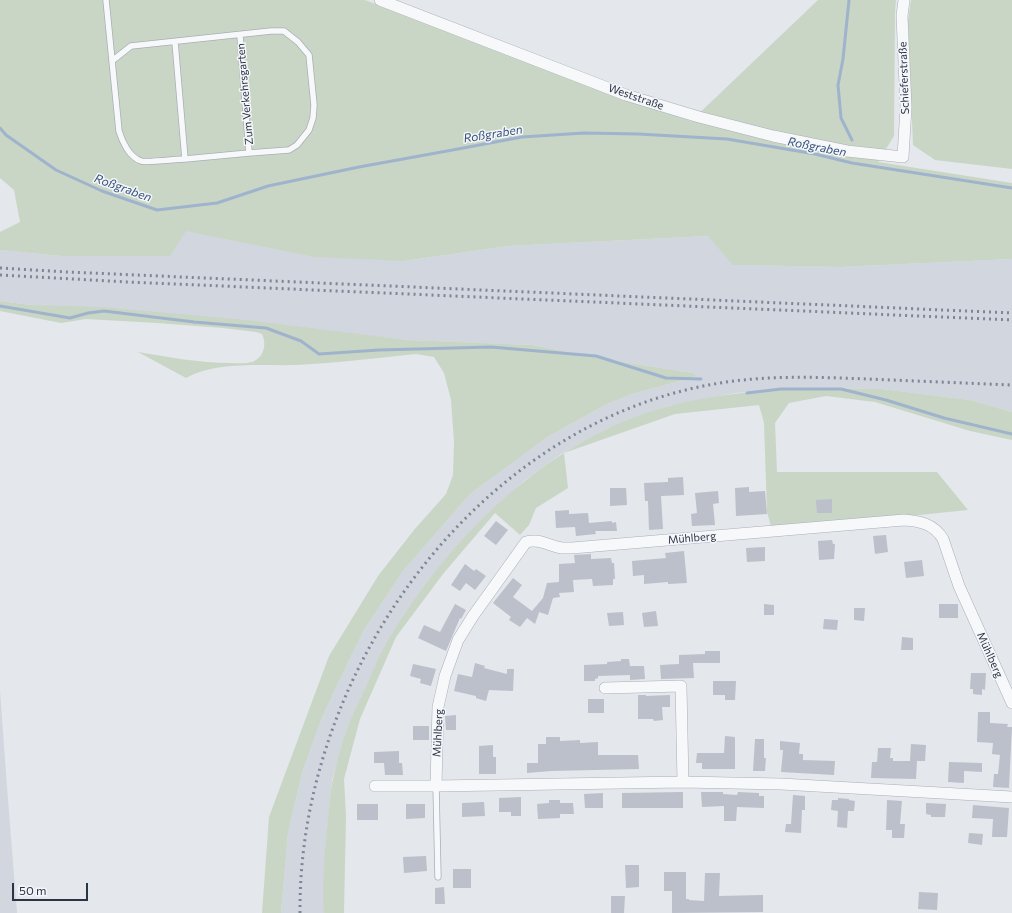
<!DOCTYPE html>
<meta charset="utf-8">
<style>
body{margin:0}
#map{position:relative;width:1012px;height:913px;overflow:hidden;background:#e4e7ec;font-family:Commissioner,sans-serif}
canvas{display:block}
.scale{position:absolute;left:12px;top:883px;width:76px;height:18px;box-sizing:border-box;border:2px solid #2b3445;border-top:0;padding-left:5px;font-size:12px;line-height:14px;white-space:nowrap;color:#2b3445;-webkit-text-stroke:3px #f4f6f9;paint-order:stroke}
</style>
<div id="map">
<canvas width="1012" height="913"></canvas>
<div class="scale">50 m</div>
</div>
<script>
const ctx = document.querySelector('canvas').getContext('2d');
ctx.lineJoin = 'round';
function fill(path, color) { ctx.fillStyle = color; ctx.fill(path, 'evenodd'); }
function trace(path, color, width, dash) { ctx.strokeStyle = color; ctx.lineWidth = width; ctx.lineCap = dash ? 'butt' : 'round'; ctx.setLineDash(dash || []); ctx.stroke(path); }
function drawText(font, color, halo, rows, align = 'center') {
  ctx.font = font + ' Commissioner,sans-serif'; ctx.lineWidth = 3; ctx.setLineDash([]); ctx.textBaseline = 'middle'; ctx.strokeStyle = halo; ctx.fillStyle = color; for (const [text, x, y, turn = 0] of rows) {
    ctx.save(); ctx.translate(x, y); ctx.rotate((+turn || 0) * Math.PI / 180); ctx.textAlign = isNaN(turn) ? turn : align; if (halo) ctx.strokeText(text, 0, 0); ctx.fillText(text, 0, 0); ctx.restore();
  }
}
fill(new Path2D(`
 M0,137L404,261L508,246L709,236L734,265L840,267L1012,259V412L970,400L882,389L799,388L736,393L668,406L636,417L605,430L561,454L525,480L493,509L455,549L424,587L385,647L347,729L332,780L325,855L324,913H281L288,833L302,773L321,720L341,677L364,630L403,571L470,494L549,436L605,405L632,394L698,376L693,373L622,362L532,345L408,340L344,333L31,305L0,301V250L61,256H169Z
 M0,691L7,787L17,913H0Z`), '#d2d6de');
fill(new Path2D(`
 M0,0H365L632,102L691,121L818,0H896L895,12L894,136L878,162L1012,183V259L840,267L733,265L708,236L508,246L404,261L315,257L186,231L170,256H61L0,250V232L20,222L14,190L0,178Z
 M911,0H1012V169L935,160L913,145L908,21Z
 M0,301L31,305L102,307L246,320L408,340L532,345L622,362L693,373L698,376L632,394L605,405L549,436L470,494L403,571L364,630L341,677L321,720L302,773L288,833L281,913H262L269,817L329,656L378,576L414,530L446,494L453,475L454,442L451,400L444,373L434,357L416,354C376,358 337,363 297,365C262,366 217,361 186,378L138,352C169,357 199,363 230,363C237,363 245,364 252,362C264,358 267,344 262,334L256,332L223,328L157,323L86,319L61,323L0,311Z
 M799,388L882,389L970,400L1012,412V440L970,431L875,402L826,396L789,403L775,423L777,472H937L968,510L772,530L767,512L764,423L759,405L675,414L564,453L568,488L536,508L529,525L520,535L495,513L443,574L396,637L360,719L344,779L346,816L344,913H324C322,881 325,849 328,818C330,805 330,791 333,779C337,762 341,745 347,729C352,715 359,702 365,689C372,675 377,659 385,646C442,548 528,458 635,417C687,397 744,392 799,388Z`), '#c9d6c5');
trace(new Path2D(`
 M849,0L843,59L838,85L841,118L852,140
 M0,128L6,135L56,170L102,191L157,210L217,203L268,186L359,167L458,149L522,137L584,133L638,134L727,139L815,154L852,163L1012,188
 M0,306L70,318L88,313L104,311L194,322L266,328L301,341L319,354L379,350L491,347L596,356L666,378L701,379
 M747,393L781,389H841L886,400L944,418L1012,434`), '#9fb4cc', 3);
fill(new Path2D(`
 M683,477L684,495L661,496L663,529L649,530L648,501H645L644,483L668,482V478Z
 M749,487V492L765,491L767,514L736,516L735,488Z
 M610,488H626L627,505L610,506Z
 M718,491L719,503L713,504L715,525L692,526L691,514L697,513L695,493Z
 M832,499V513H817L816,500Z
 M569,510V514L588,513L589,523L612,521V523L616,522L617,531H595L596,534L576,536L575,527L556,528L555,511Z
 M496,521L508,530L496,545L484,536Z
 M886,535L888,552L875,554L873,536Z
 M832,540L833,544H835L834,559L819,560L818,541Z
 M765,547V561L747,562L746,548Z
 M684,551L687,583L668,584V582L644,584V575L633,576L632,561L666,558L665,553Z
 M591,554V559L611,558L612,563H614L615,579H613V585L593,586L592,579L573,580L574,592L559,593L560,597L553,598L548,615L539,612L540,610L535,624L527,618L520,627L509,620L511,617L493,603L513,578L522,585L513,597L532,611L543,598L547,583L559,582V564L575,563L574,555Z
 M922,560L924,576L906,578L904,562Z
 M465,564L474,571L476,569L486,576L475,590L466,583L460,591L451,585Z
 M455,604L466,610L461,619L460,618L446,651L418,638L424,625L440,632Z
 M764,604L774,605V615H764Z
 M939,604H958V618H939Z
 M854,608H865L864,621L854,620Z
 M656,611L658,626L644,627L642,613Z
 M623,612L624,625L609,626L607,613Z
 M824,619L838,620L837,630L823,629Z
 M902,637L913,638V650H901Z
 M705,651H720V663H693L694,678L661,679L660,665L679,664V655L705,654Z
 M621,659H629L630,666H644L645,679L630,680V675L598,676V678L595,679V681H584V665L607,664V662L621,661Z
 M475,663L485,666L484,668L507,674V669H514L513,691L489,690L486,701L476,698V696L454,691L458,674L472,677Z
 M413,664L436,669L431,686L420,683L421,679L410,676Z
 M971,673H986L985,690L982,689V695L973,694V689H970Z
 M713,681H736L735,700H725V695H713Z
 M638,695H646V696L670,695V707H662L663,720L654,721L653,719H638Z
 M588,699H604V713H588Z
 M978,712H990V723L1008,724L1007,727H1012L1009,788L993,787L994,774H998L1000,755L992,754L993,743L977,742Z
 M456,715V730H446L445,716Z
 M413,726H429V740H413Z
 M725,736L735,737V769H702V763H696L697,753H724Z
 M546,737H560V741L580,740V743L598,742V755H638L639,769L551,771L527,773V763H538V744H546Z
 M755,739H764V758H766L765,771H753Z
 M780,741L800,743L799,754H803V760L835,761L834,775L781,772L783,750H780Z
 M911,744L926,745L925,761H917L916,779L871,778L872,762H877L878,748H891L890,758H893V761H916H910Z
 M493,745V757H496V774H479V746Z
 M399,751V763H402L403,775H385L384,763H374V752Z
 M949,762L982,763V772L964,771V783L948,782Z
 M683,792V808H622V793Z
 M701,792H723V794L737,795L738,792L759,793V796H764V808L737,807L736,821H724V806L702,807Z
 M603,793V808H585L584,794Z
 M793,795L805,796V810H802L801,833L785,832L786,824H791Z
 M521,797V816H511V812H499V798Z
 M838,798L849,799V800L855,801L854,811H848L847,828L837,827L838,811L831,810L832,800H838Z
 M549,800H560V803H573L574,814H560V818L538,819L537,804L549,803Z
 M887,800L902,801L900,824H905L904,838H892V830H886Z
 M484,802L485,816L462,817V803Z
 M926,803L946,804L945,817H931V815L926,814Z
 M357,804H378V820H357Z
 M406,804H425V818L406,819Z
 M973,805L1009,808L1007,837H992L993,819L972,818Z
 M969,833L983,834L982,845L968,843Z
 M426,856L427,871L404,873L403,857Z
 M625,865H639V887L626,888Z
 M453,869H471V888H453Z
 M664,872H686V899H689V900L704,901L705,873H720L719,896L763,895V912L672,913V891H664Z
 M444,887L445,904H435V888Z
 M919,892L938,893L937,910L918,909Z
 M611,896H625L624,913H611Z`), '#bbc0ca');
const service = new Path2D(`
 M106,0L119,131C122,141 129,157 141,161C146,163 177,159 185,159L175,42
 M112,61L131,46L271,31H284L298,42L309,55L314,105L313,118L309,130L297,145L289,150L249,153
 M185,159L249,153L240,35
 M436,786L438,877`);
const minor = new Path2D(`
 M380,0L626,95L699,117L773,136L847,151L903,157L906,107L902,16L904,0
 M605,688L681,686L683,782
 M1012,703L959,586L943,539C934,524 920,521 904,520L572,548C569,548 565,548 562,548C549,546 539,538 526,542L473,616L458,640L445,676L438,707L436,786L683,782L781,784L1012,797
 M375,786H436`);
trace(service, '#a9aeb7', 7);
trace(minor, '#a9aeb7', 12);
trace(service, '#f7f8fa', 5.5);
trace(minor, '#f7f8fa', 11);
trace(new Path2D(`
 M0,268L67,272L1012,313
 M0,275L128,282L1012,320
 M300,913C298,675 474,426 714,384C765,375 816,377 868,379C916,381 964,383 1012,385`), '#7d8696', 3, [2, 4]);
drawText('11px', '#2b3445', '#f4f6f9', [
 ["Schieferstraße",904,78,-92],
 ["Zum Verkehrsgarten",245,94,-95],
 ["Weststraße",636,97,19],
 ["Mühlberg",692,538,-5],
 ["Mühlberg",990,655,66],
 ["Mühlberg",438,733,-87]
]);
drawText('italic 12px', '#34527a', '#f4f6f9', [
 ["Roßgraben",493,134,-9],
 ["Roßgraben",817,147,11],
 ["Roßgraben",123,188,20]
]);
</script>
